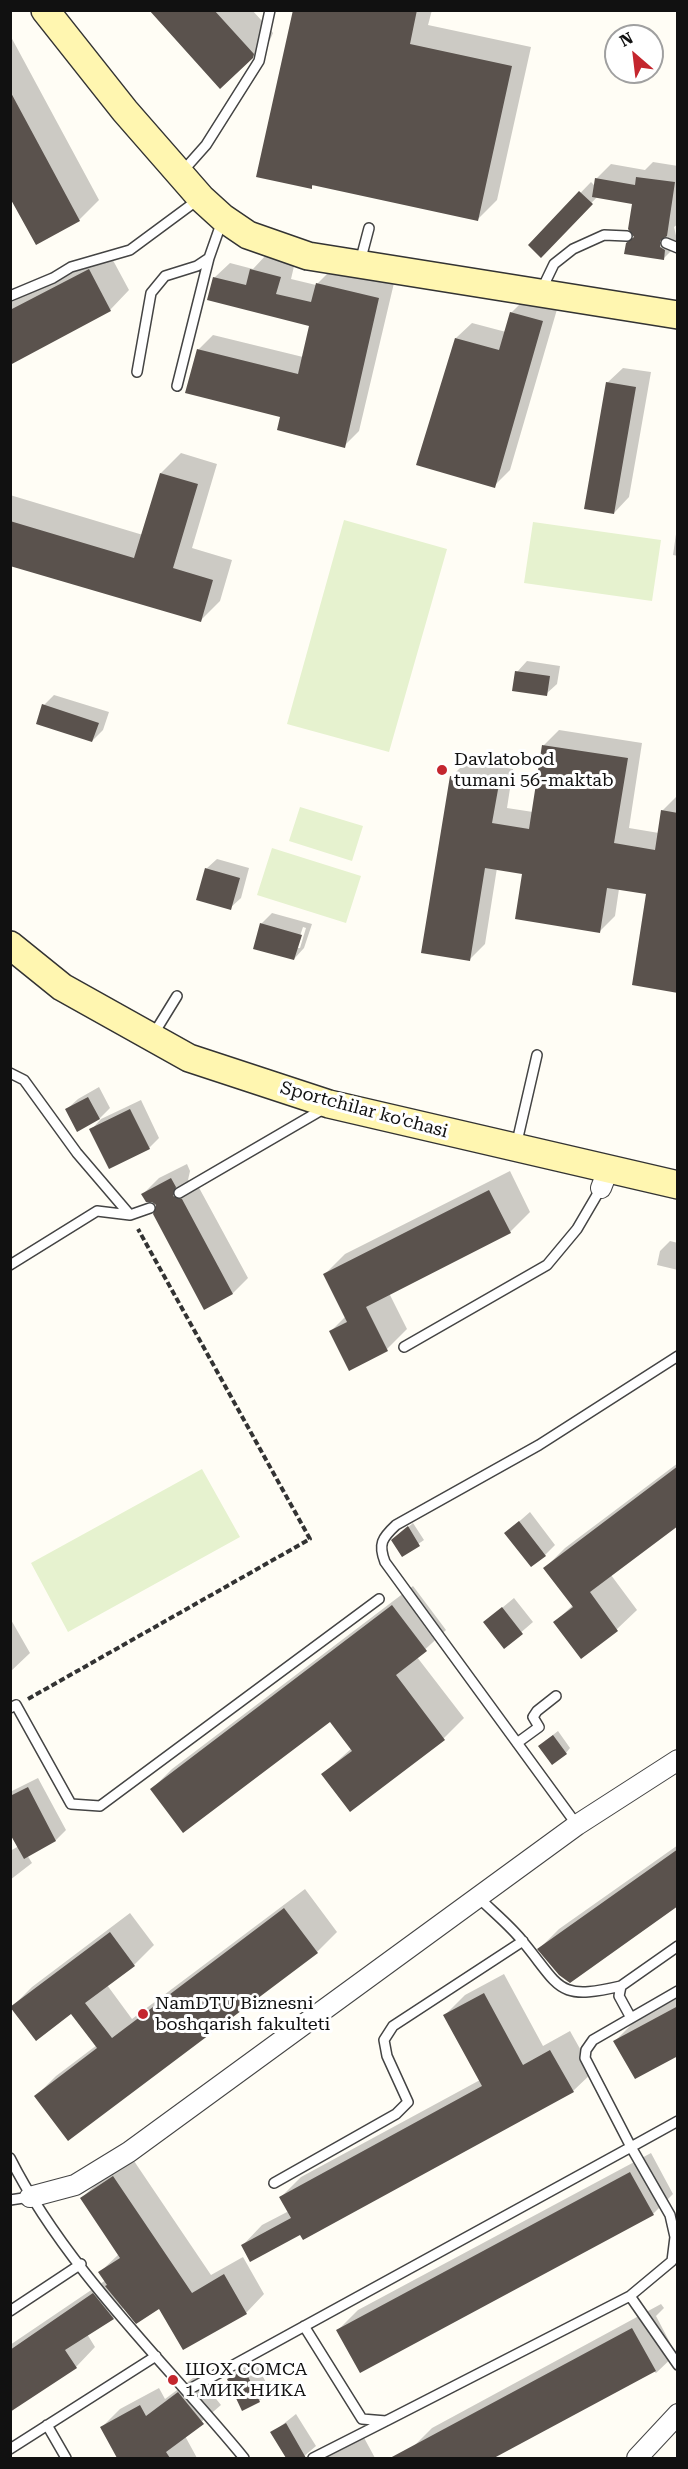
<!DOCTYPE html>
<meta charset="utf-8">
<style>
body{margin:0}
#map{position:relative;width:688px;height:2469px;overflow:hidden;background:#fffdf5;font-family:"Roboto Serif",serif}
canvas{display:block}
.frame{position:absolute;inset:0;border:12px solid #111;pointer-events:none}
.north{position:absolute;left:604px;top:24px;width:60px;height:60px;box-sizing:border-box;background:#fff;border:2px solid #a0a0a0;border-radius:50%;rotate:332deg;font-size:16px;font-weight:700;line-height:24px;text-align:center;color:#111}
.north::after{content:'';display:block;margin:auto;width:21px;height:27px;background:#c4262e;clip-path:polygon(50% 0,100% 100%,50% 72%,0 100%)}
</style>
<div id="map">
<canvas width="688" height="2469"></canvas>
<div class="frame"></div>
<div class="north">N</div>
</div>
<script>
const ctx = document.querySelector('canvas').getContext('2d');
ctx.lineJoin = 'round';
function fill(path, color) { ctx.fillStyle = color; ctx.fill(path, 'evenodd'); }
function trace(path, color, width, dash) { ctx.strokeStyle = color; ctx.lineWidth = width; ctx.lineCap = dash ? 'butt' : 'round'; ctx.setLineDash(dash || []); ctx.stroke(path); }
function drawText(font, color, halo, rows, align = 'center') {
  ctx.font = font + ' "Roboto Serif",serif'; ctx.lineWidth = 6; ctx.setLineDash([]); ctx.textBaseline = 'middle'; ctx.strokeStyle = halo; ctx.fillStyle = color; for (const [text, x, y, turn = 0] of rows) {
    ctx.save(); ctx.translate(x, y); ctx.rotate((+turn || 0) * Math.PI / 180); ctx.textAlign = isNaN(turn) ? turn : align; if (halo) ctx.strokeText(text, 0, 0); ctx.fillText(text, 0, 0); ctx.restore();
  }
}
fill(new Path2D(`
 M344,520L447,549L389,752L287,724Z
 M533,522L661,540L652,601L524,583Z
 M300,807L363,826L352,861L289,841Z
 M272,848L361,876L346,923L257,895Z
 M202,1469L240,1537L68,1632L31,1563Z`), '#e6f2cf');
fill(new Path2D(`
 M151,10H252L273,33L270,40L250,60Z
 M295,10H432L428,25L531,47L497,200L478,219L315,184L311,187Z
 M10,35L99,200L79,220L10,195Z
 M653,162L678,166V224L674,227L678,244L663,259L628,243L635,236L634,202L598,196L541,256L530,245L591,182L595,186L596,179L611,164L645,170Z
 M108,251L129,290L110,310L10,363V303Z
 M267,254L295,262L291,279L316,285L332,269L394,283L359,431L344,446L282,416L198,350L213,335L303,357L311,325L214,278L230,263L253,269Z
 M527,297L558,306L510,470L494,486L456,338L472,323L506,332L511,313Z
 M623,368L651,372L629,497L614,513L607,383Z
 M181,453L217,464L192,548L232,560L220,601L200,621L10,564V495L143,535L161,473Z
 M677,527H678V556L673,555Z
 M527,661L560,666L557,684L546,694L517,672Z
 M54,695L109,712L103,730L92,741L44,705Z
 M559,730L642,743L629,828L659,833L662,811L678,795V991L648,893L619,889L615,916L600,931L524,873L497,868L485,944L470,959L451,777L467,761L513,769L507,808L533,812L544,745Z
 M217,859L249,868L241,898L230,908L206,869Z
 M272,913L312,924L304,948L294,959L261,924ZM303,927L306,928L300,948H296Z
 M99,1087L110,1108L100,1118L67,1109L78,1099Z
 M141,1100L159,1138L149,1148L91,1130L101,1119Z
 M187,1164L190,1171L188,1180L197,1184L248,1278L233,1293L205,1308L158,1205L143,1194L159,1178Z
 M510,1171L530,1212L510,1232L389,1293L407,1329L387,1349L350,1368L331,1331L346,1316L325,1274L345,1254Z
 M670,1241L678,1243V1270L657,1265L660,1251Z
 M678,1463V1525L611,1575L637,1610L617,1629L581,1657L555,1622L573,1605L545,1568L565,1548Z
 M530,1512L555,1545L545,1555L506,1533Z
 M413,1523L424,1540L402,1555L398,1536Z
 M413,1586L446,1630L417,1657L464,1718L444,1738L350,1810L323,1774L352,1748L330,1719L152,1789L172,1769Z
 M514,1598L533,1622L504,1647L485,1622Z
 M10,1618L30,1653L10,1672Z
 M558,1731L570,1748L566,1753L545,1741Z
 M38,1778L66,1830L56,1840L27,1855L32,1863L10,1880V1851L19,1846L10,1831V1792Z
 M678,1845V1904L539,1949L559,1929Z
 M305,1889L337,1932L317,1952L36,2096L56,2076L97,2045L71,2012L12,2007L32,1987L130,1913L154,1945L134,1965L107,1985L132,2019Z
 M504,1974L543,2046L570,2031L593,2072L573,2091L301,2233L243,2245L262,2225L289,2211L281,2197L301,2177L480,2080L445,2015L465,1995Z
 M678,1998V2054L615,2041L635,2021Z
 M651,2153L673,2194L653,2214L338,2330L358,2310Z
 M132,2158L211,2275L243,2257L264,2294L246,2313L124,2307L113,2318L87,2334L95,2347L76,2367L10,2410V2345L106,2280L100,2272L119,2254L82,2198L100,2180Z
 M661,2304L664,2308L656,2316L676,2354L656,2373L648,2366L633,2382L490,2458H418L412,2448L432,2428Z
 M255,2360L270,2391L259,2401L228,2379L239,2368Z
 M197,2375L221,2405L185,2436L197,2458H119L102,2427L120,2409L159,2388L165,2399Z
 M296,2414L316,2446L302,2458H288L272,2433Z
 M362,2434L375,2458H313Z`), '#0003');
fill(new Path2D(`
 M149,10H214L254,54L253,58L220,89Z
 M293,10H417L410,44L512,66L478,221L312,185V189L256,177Z
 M10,91L80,221L36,245L10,198Z
 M636,177L675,182L667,236L660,241V247L665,250L664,260L624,254L626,243L634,237L628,229L632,204L592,197L595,178L635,185Z
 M579,191L593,204L541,258L528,245Z
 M89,269L111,311L10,365V310Z
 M250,269L281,277L276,294L311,302L316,283L379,298L345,448L277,430L280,417L185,393L197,349L298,374L309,326L207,300L213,277L246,285Z
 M510,312L543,321L495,488L416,465L455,338L499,350Z
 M606,382L636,387L614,514L584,509Z
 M160,473L198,484L173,568L213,580L201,622L10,566V521L134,558Z
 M515,671L550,676L547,696L512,691Z
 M42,704L99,723L92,742L36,724Z
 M542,745L628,758L614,843L655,850L661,810L678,813V993L632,985L646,894L607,888L600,933L515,919L522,874L485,868L470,961L421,953L450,776L499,784L492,823L529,829Z
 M205,868L240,878L231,910L196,900Z
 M260,923L302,935L294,960L253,949Z
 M88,1097L100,1119L77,1132L65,1109Z
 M130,1109L150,1149L109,1169L89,1129Z
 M171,1178L176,1187L173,1196L182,1199L233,1294L204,1310L153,1214L156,1205L152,1202H146L141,1194Z
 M489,1190L511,1233L366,1307L388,1351L349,1371L329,1331L347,1322L323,1274Z
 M678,1466V1526L590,1592L618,1631L581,1659L553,1622L573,1607L543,1568Z
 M519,1521L546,1556L531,1567L504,1533Z
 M408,1526L420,1546L402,1557L391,1540Z
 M392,1605L427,1651L396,1675L445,1740L350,1812L321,1774L352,1751L330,1722L183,1833L150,1789Z
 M502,1607L523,1634L504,1649L483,1622Z
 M553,1735L567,1754L552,1765L538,1746Z
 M28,1787L56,1841L24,1859L10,1834V1796Z
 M678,1849V1906L570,1983L559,1975L537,1949Z
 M284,1908L318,1953L68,2141L34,2096L97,2048L71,2014L36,2041L10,2007L110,1932L135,1966L85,2003L112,2038Z
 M484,1993L523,2065L550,2050L574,2092L303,2240L300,2235L250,2262L241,2245L291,2218L279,2197L482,2086L443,2015Z
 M678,2006V2056L635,2079L613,2041Z
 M630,2172L654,2215L360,2373L336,2330Z
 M113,2176L192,2293L224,2274L247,2314L183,2350L159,2309L136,2324L105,2286L107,2285L98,2272L120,2258L80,2198Z
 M93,2293L114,2319L65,2350L77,2368L10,2412V2350Z
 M632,2328L656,2371L494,2458H390Z
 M245,2370L260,2402L242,2411L227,2379Z
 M178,2392L204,2424L166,2452L170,2458H117L100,2427L140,2405L146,2416Z
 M286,2423L306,2458H286L270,2432Z`), '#5a524d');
const lane = new Path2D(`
 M182,172L206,145L259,61L270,10
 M666,243L678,248
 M360,262L369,228
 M541,291L554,264L573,249L604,235L627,236
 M10,296L53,278L71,267L130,250L199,199
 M137,372L151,293L165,276L197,266L209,258L222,221
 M177,386L209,258
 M153,1035L177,996
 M10,1073L24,1080L77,1153L130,1215
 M516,1146L537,1055
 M179,1193L325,1108
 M10,1265L97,1211L130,1215L150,1208
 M404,1347L547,1265L577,1229L601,1188
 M10,1708L16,1705L71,1804L100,1806L379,1599
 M517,1743L539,1727L533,1717L537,1711L556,1696
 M577,1825L385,1562C378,1544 382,1538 396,1525L539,1445L678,1356
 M478,1897C493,1912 511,1926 524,1943C561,1988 557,2001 621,1986
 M631,2018L619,1996L621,1986L678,1946
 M10,2158C66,2269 165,2362 244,2458
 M274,2183L396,2114L408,2102L387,2056L384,2040L393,2026L523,1941
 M10,2200L30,2197
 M630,2296L678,2365
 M10,2311L81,2264
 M304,2326L362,2419L386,2421L630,2296L672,2261L675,2237L670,2215L631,2147L678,2121
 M188,2390L631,2147L585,2058L586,2050L593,2040L678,1991
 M47,2425L66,2458
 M10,2449L156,2356
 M313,2458L386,2421`);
const street = new Path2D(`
 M601,1188L608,1170
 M30,2197L75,2185L129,2152L577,1825L678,1760
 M637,2458L678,2414`);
const secondary = new Path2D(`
 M45,10L125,111L201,198L223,218L248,235L308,256L678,315
 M10,945L62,987L189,1058L329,1104L678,1185`);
trace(lane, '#444', 12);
trace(street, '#444', 22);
trace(secondary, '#333', 30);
trace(new Path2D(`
 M28,1699L310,1539L138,1229`), '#333', 4, [6, 3]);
trace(lane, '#fff', 9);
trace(street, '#fff', 20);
trace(secondary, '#fff6b0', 27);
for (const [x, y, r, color] of [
 [442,770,6,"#c4262e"],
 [143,2014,6,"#c4262e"],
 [173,2380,6,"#c4262e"]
]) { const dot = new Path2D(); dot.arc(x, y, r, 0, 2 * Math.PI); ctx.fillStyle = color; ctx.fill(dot); trace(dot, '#fff', 2); }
drawText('18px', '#111', '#fff', [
 ["Davlatobod",454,760],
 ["tumani 56-maktab",454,781],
 ["NamDTU Biznesni",155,2004],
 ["boshqarish fakulteti",155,2025],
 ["ШОХ СОМСА",185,2370],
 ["1 МИК НИКА",185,2391]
], 'left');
drawText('18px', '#111', '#fff', [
 ["Sportchilar ko'chasi",364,1110,15]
]);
</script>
